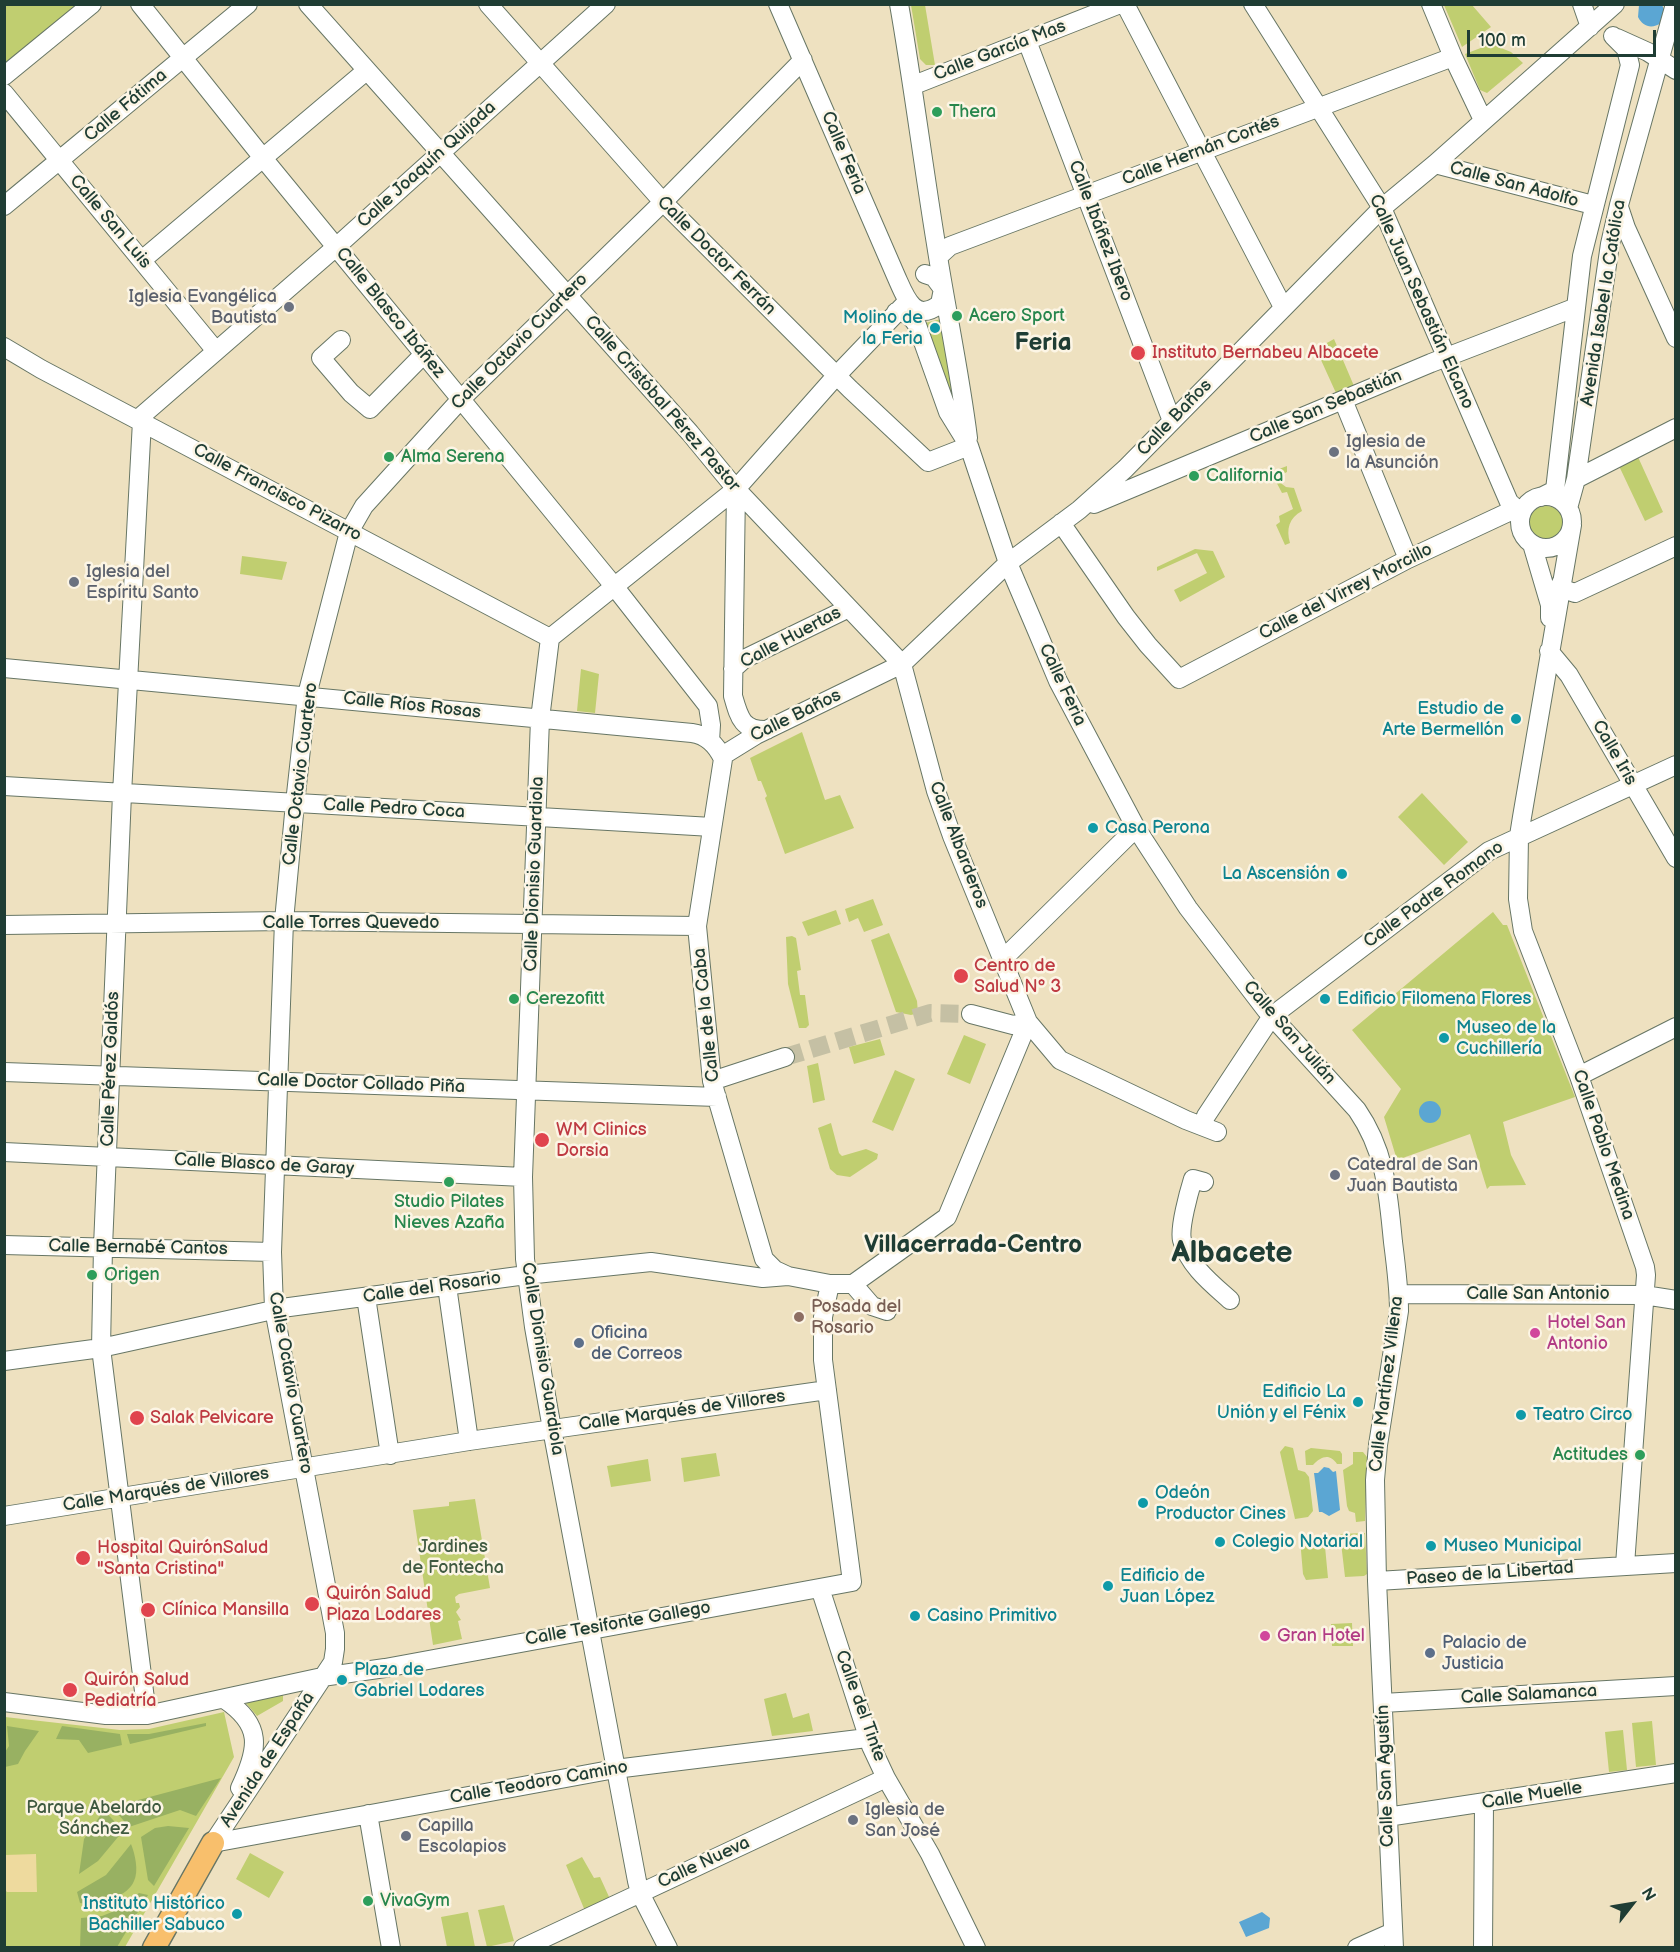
<!DOCTYPE html>
<meta charset="utf-8">
<style>
body{margin:0}
#map{position:relative;width:1680px;height:1952px;overflow:hidden;background:#eee1c0;font-family:"Balsamiq Sans",sans-serif}
canvas{display:block}
.frame{position:absolute;inset:0;border:6px solid #1f3d34;pointer-events:none}
.north{position:absolute;left:1602px;top:1874px;width:60px;height:60px;-webkit-text-stroke:4px #fcf5e5;paint-order:stroke;rotate:59deg;font-size:16px;font-weight:700;line-height:24px;text-align:center;color:#1f3d34}
.north::after{content:'';display:block;margin:auto;width:21px;height:27px;background:#1f3d34;clip-path:polygon(50% 0,100% 100%,50% 72%,0 100%)}
.scale{position:absolute;left:1467px;top:30px;width:189px;height:27px;box-sizing:border-box;border:3px solid #1f3d34;border-top:0;padding-left:8px;font-size:18px;line-height:21px;white-space:nowrap;color:#1f3d34;-webkit-text-stroke:4px #fcf5e5;paint-order:stroke}
</style>
<div id="map">
<canvas width="1680" height="1952"></canvas>
<div class="frame"></div>
<div class="north">N</div>
<div class="scale">100 m</div>
</div>
<script>
const ctx = document.querySelector('canvas').getContext('2d');
ctx.lineJoin = 'round';
function fill(path, color) { ctx.fillStyle = color; ctx.fill(path, 'evenodd'); }
function trace(path, color, width, dash) { ctx.strokeStyle = color; ctx.lineWidth = width; ctx.lineCap = dash ? 'butt' : 'round'; ctx.setLineDash(dash || []); ctx.stroke(path); }
function drawText(font, color, halo, rows, align = 'center') {
  ctx.font = font + ' "Balsamiq Sans",sans-serif'; ctx.lineWidth = 5; ctx.setLineDash([]); ctx.textBaseline = 'middle'; ctx.strokeStyle = halo; ctx.fillStyle = color; for (const [text, x, y, turn = 0] of rows) {
    ctx.save(); ctx.translate(x, y); ctx.rotate((+turn || 0) * Math.PI / 180); ctx.textAlign = isNaN(turn) ? turn : align; if (halo) ctx.strokeText(text, 0, 0); ctx.fillText(text, 0, 0); ctx.restore();
  }
}
fill(new Path2D(`
 M5,5H82L5,68Z
 M911,5H925L935,65H926L920,59Z
 M1444,5H1472L1491,27L1462,47Z
 M1491,44L1511,52L1523,63L1487,93L1480,90L1465,54Z
 M941,319L958,403L953,405L925,323Z
 M1334,339L1354,386L1336,393L1316,349Z
 M1638,457L1663,512L1645,521L1619,466Z
 M1287,466V472L1281,475L1282,484L1286,487L1294,488L1302,511C1289,518 1286,529 1290,543L1285,545L1276,525L1280,522L1279,516L1293,509L1287,492L1282,493L1271,472Z
 M1529 523a17 17 0 1 1 34 0a17 17 0 1 1-34 0Z
 M1195,549L1213,551L1225,577L1180,602L1174,590L1207,573L1197,553L1157,571V567Z
 M242,556L287,562L282,580L240,574Z
 M581,669L599,674L595,713L577,711Z
 M802,732L825,800L840,795L854,828L785,854L765,798L767,796L761,781H758L750,758Z
 M1422,793L1468,842L1444,865L1398,817Z
 M873,899L883,925L864,932L858,918L849,922L845,909Z
 M836,910L841,924L808,936L802,922Z
 M1493,912L1503,925H1507L1575,1097L1503,1122L1511,1155L1526,1185L1490,1186L1487,1189L1470,1134L1397,1160L1384,1117L1401,1089L1352,1030Z
 M889,933L917,1001L918,1013L911,1015L896,1012L871,940Z
 M792,936L796,938L801,970L797,971L800,995H805L809,1025L806,1028H799L788,984L786,937Z
 M964,1035L986,1044L970,1084L947,1074Z
 M880,1039L885,1055L854,1064L849,1047Z
 M818,1063L825,1100L813,1103L807,1066Z
 M895,1070L915,1079L893,1131L872,1122Z
 M831,1123L839,1153L842,1156L866,1149L878,1154L877,1159L850,1177L837,1175L830,1169L818,1128Z
 M1285,1446L1293,1448L1298,1470L1305,1472L1309,1477L1313,1511L1308,1517L1295,1519L1280,1452Z
 M1311,1448L1340,1451L1342,1454V1464H1337C1330,1453 1321,1456 1313,1465H1306L1305,1451Z
 M1353,1452H1363L1367,1457L1365,1521L1356,1522L1355,1513L1349,1511L1347,1506L1343,1470L1353,1464Z
 M716,1453L720,1476L684,1482L681,1458Z
 M648,1459L651,1481L611,1487L607,1466Z
 M475,1499L490,1588L459,1594L455,1597L456,1603H459L460,1607L456,1612L461,1620L458,1621L462,1639L433,1645L413,1510L449,1506V1502Z
 M1365,1533L1367,1574L1364,1576L1345,1577L1340,1534Z
 M1324,1536L1328,1578L1306,1580L1303,1574L1300,1539Z
 M1352,1623L1353,1646H1332L1331,1624Z
 M786,1693L793,1718L809,1713L813,1731L772,1736L764,1699Z
 M283,1694V1701L257,1716L246,1703L250,1700Z
 M224,1712L234,1757L125,1947L5,1948V1717L120,1730L149,1729Z
 M1652,1721L1656,1765L1636,1767L1632,1723Z
 M1623,1730L1627,1770L1609,1772L1605,1732Z
 M250,1853L284,1872L269,1898L236,1879Z
 M582,1857L594,1878L600,1877L610,1899L585,1911L566,1865Z
 M504,1905L514,1941L487,1947L478,1910Z
 M468,1912L475,1947H447L441,1917Z`), '#c0ce70');
fill(new Path2D(`
 M206,1723V1726L130,1744L127,1734H149Z
 M7,1726L39,1731L25,1751L18,1764L5,1767V1752L9,1746Z
 M62,1726L120,1734L122,1745L88,1753L79,1740L56,1739Z
 M221,1778L196,1816L180,1810L129,1827L112,1807Z
 M104,1810L123,1831L98,1861L79,1874L84,1839Z
 M168,1826L189,1828L154,1886L148,1880L141,1837L155,1828Z
 M131,1844C135,1854 139,1871 134,1881C127,1898 96,1906 80,1903L77,1892L106,1875Z
 M139,1893L148,1895L117,1947H80L81,1918L102,1916L117,1910Z`), '#98b162');
fill(new Path2D(`
 M36,1854L37,1892H7L5,1890V1855Z`), '#eeda9e');
fill(new Path2D(`
 M1639,5H1662L1664,9L1661,23C1652,29 1643,27 1638,17Z
 M1419 1112a11 11 0 1 1 22 0a11 11 0 1 1-22 0Z
 M1324,1467L1329,1468L1333,1472L1336,1471L1340,1510L1329,1516L1322,1512H1319L1314,1473H1318Z
 M1262,1912L1270,1918L1269,1928L1246,1937L1239,1922Z`), '#5ba6d3');
trace(new Path2D(`
 M785,1057L930,1013L971,1014`), '#c5c0a4', 18, [18, 9]);
const minor = new Path2D(`
 M140,4L263,158L614,586L708,706L711,725L710,741
 M308,4L690,433L736,489L902,664L936,791L952,836L1028,1022L1060,1060L1186,1120L1217,1132
 M488,4L663,202L850,389L928,462L969,446
 M778,4L896,276C905,296 914,324 940,304L943,289L934,277L925,274
 M899,4C913,84 923,164 936,244C946,309 960,373 968,438
 M1125,4L1283,307
 M1253,4L1382,208L1509,502L1521,513
 M1431,4L1453,57L1483,120
 M1582,4L1590,27
 M1617,38L1648,52L1676,70
 M1027,41L1172,421
 M4,76L92,4
 M914,85L1120,4
 M4,93L216,351
 M1435,164L1593,205
 M4,206L248,4
 M1619,207L1626,228L1676,338
 M938,257L950,246L1453,57
 M142,260L366,71
 M896,312C905,311 913,318 917,325L948,412L969,446L1008,563L1037,631L1058,681L1136,828L1188,908L1266,1010L1357,1110C1386,1152 1388,1193 1393,1242C1396,1265 1399,1288 1399,1311L1378,1445L1375,1480L1377,1581L1394,1948
 M341,340L321,358L351,393L370,409L424,354
 M4,347L41,369L550,638
 M1343,400L1408,559
 M138,419L336,247L606,4
 M142,421L122,794L103,1247L101,1348L147,1715
 M1576,479L1676,428
 M736,489L733,696C739,717 742,731 767,730
 M1520 522a26 26 0 1 1 52 0a26 26 0 1 1-52 0Z
 M1541,497L1555,490L1582,256L1630,65L1626,49L1613,36
 M1094,504L1431,363L1574,308
 M1568,508L1576,479L1610,244L1619,205L1675,4
 M1061,523L1126,617L1148,645L1179,679L1408,559L1515,509
 M1572,525L1522,817L1519,836L1518,899L1523,931L1579,1076L1645,1267L1646,1275L1625,1565
 M1532,544L1550,605V618
 M1561,583L1566,590L1575,593L1676,546
 M550,638L540,719L523,1177L525,1259L534,1327L552,1429L637,1881L640,1893L668,1948
 M550,638L736,489L836,376L904,305
 M1549,651L1569,675L1676,858
 M4,668L692,733C707,735 717,746 723,759L697,926L712,1081L764,1259L775,1270L788,1276
 M733,669L744,659L849,608
 M722,756L756,735L902,664L1008,563L1079,510L1125,469L1382,208L1435,164L1615,4
 M4,786L712,827
 M4,925L284,921L697,926
 M1003,959L1136,828
 M971,1014L1013,1025L1028,1022
 M4,1072L717,1097
 M1579,1076L1676,1027
 M712,1081L785,1057
 M1202,1126L1206,1116L1272,1016L1489,851L1676,765
 M4,1152L523,1177
 M1204,1182L1193,1179C1189,1192 1179,1228 1182,1240C1189,1266 1211,1283 1230,1300
 M4,1245L272,1252
 M853,1284L947,1217L1028,1022
 M447,1286L469,1441
 M1399,1294L1644,1295L1676,1300
 M366,1297L390,1455
 M4,1361L101,1348L282,1308L526,1275L651,1262L763,1278L788,1276L830,1284H853L872,1306L887,1311
 M4,1516L469,1441L827,1390
 M1377,1581L1676,1563
 M820,1588L871,1746L886,1778L930,1854L976,1948
 M224,1699C263,1725 259,1748 240,1788
 M4,1702L106,1715H147L322,1677L385,1668L852,1582L823,1360V1317L830,1284
 M1383,1703L1676,1686
 M368,1814L391,1948
 M1387,1817L1676,1773
 M213,1843L333,1662L335,1649V1633L274,1309L272,1252L284,921L295,803L307,695L349,532L364,506L461,399L663,202L803,60
 M213,1843L615,1769L867,1738
 M523,1948L886,1778
 M1357,1948L1393,1932
 M1483,1948L1484,1803`);
const major = new Path2D(`
 M154,1948L213,1843`);
trace(minor, '#677665', 20);
trace(major, '#677665', 25);
trace(minor, '#fff', 18);
trace(major, '#f8bf6c', 22);
for (const [x, y, r, color] of [
 [937,112,6,"#2e9e5b"],
 [289,307,6,"#6b7280"],
 [957,316,6,"#2e9e5b"],
 [935,328,6,"#0f9aa8"],
 [1138,353,8,"#e0444e"],
 [1334,452,6,"#6b7280"],
 [389,457,6,"#2e9e5b"],
 [1194,476,6,"#2e9e5b"],
 [74,582,6,"#6b7280"],
 [1516,719,6,"#0f9aa8"],
 [1093,828,6,"#0f9aa8"],
 [1342,874,6,"#0f9aa8"],
 [961,976,8,"#e0444e"],
 [514,999,6,"#2e9e5b"],
 [1325,999,6,"#0f9aa8"],
 [1444,1038,6,"#0f9aa8"],
 [542,1140,8,"#e0444e"],
 [1335,1175,6,"#6b7280"],
 [449,1182,6,"#2e9e5b"],
 [92,1275,6,"#2e9e5b"],
 [799,1317,6,"#8d6e63"],
 [1535,1333,6,"#d1479c"],
 [579,1343,6,"#5c6f8a"],
 [1358,1402,6,"#0f9aa8"],
 [1521,1415,6,"#0f9aa8"],
 [137,1418,8,"#e0444e"],
 [1640,1455,6,"#2e9e5b"],
 [1143,1503,6,"#0f9aa8"],
 [1220,1542,6,"#0f9aa8"],
 [1431,1546,6,"#0f9aa8"],
 [83,1558,8,"#e0444e"],
 [1108,1586,6,"#0f9aa8"],
 [312,1604,8,"#e0444e"],
 [148,1610,8,"#e0444e"],
 [915,1616,6,"#0f9aa8"],
 [1265,1636,6,"#d1479c"],
 [1430,1653,6,"#5c6f8a"],
 [342,1680,6,"#0f9aa8"],
 [70,1690,8,"#e0444e"],
 [853,1820,6,"#6b7280"],
 [406,1836,6,"#6b7280"],
 [368,1901,6,"#2e9e5b"],
 [237,1914,6,"#0f9aa8"]
]) { const dot = new Path2D(); dot.arc(x, y, r, 0, 2 * Math.PI); ctx.fillStyle = color; ctx.fill(dot); trace(dot, '#fcf5e5', 2); }
drawText('18px', '#1f3d34', '#fcf5e5', [
 ["Calle García Mas",1000,51,-21],
 ["Calle Fátima",126,106,-40],
 ["Calle Hernán Cortés",1201,151,-21],
 ["Calle Feria",843,153,67],
 ["Calle Joaquín Quijada",427,165,-42],
 ["Calle San Adolfo",1514,185,15],
 ["Calle San Luis",110,222,50],
 ["Calle Ibáñez Ibero",1100,231,69],
 ["Calle Doctor Ferrán",716,256,45],
 ["Calle Juan Sebastián Elcano",1421,302,66],
 ["Avenida Isabel la Católica",1604,303,-81],
 ["Calle Blasco Ibáñez",390,313,51],
 ["Calle Octavio Cuartero",520,342,-45],
 ["Calle Cristóbal Pérez Pastor",662,404,49],
 ["Calle San Sebastián",1326,407,-23],
 ["Calle Baños",1175,418,-46],
 ["Calle Francisco Pizarro",277,493,28],
 ["Calle del Virrey Morcillo",1346,592,-27],
 ["Calle Huertas",791,638,-28],
 ["Calle Feria",1062,685,65],
 ["Calle Ríos Rosas",412,706,6],
 ["Calle Baños",796,716,-26],
 ["Calle Iris",1614,753,60],
 ["Calle Octavio Cuartero",301,774,-83],
 ["Calle Pedro Coca",394,809,3],
 ["Calle Albarderos",958,845,69],
 ["Calle Dionisio Guardiola",535,874,-88],
 ["Calle Padre Romano",1434,895,-36],
 ["Calle Torres Quevedo",351,923],
 ["Calle de la Caba",707,1015,-96],
 ["Calle San Julián",1289,1033,49],
 ["Calle Pérez Galdós",111,1069,-88],
 ["Calle Doctor Collado Piña",361,1084,2],
 ["Calle Pablo Medina",1603,1145,71],
 ["Calle Blasco de Garay",264,1165,3],
 ["Calle Bernabé Cantos",138,1248,1],
 ["Calle del Rosario",432,1288,-8],
 ["Calle San Antonio",1538,1294],
 ["Calle Dionisio Guardiola",542,1359,81],
 ["Calle Octavio Cuartero",290,1383,80],
 ["Calle Martínez Villena",1387,1384,-83],
 ["Calle Marqués de Villores",682,1411,-8],
 ["Calle Marqués de Villores",166,1490,-9],
 ["Paseo de la Libertad",1490,1574,-4],
 ["Calle Tesifonte Gallego",618,1624,-10],
 ["Calle Salamanca",1529,1695,-3],
 ["Calle del Tinte",860,1706,70],
 ["Avenida de España",268,1760,-57],
 ["Calle San Agustín",1386,1776,-92],
 ["Calle Teodoro Camino",539,1783,-10],
 ["Calle Muelle",1532,1796,-9],
 ["Calle Nueva",704,1863,-25]
]);
drawText('18px', '#27864d', '#fcf5e5', [
 ["Thera",949,112],
 ["Acero Sport",969,316],
 ["Alma Serena",401,457],
 ["California",1206,476],
 ["Cerezofitt",526,999],
 ["Studio Pilates",449,1202,"center"],
 ["Nieves Azaña",449,1223,"center"],
 ["Origen",104,1275],
 ["Actitudes",1628,1455,"right"],
 ["VivaGym",380,1901]
], 'left');
drawText('18px', '#5b616d', '#fcf5e5', [
 ["Iglesia Evangélica",277,297,"right"],
 ["Bautista",277,318,"right"],
 ["Iglesia de",1346,442],
 ["la Asunción",1346,463],
 ["Iglesia del",86,572],
 ["Espíritu Santo",86,593],
 ["Catedral de San",1347,1165],
 ["Juan Bautista",1347,1186],
 ["Iglesia de",865,1810],
 ["San José",865,1831],
 ["Capilla",418,1826],
 ["Escolapios",418,1847]
], 'left');
drawText('18px', '#0d838f', '#fcf5e5', [
 ["Molino de",923,318,"right"],
 ["la Feria",923,339,"right"],
 ["Estudio de",1504,709,"right"],
 ["Arte Bermellón",1504,730,"right"],
 ["Casa Perona",1105,828],
 ["La Ascensión",1330,874,"right"],
 ["Edificio Filomena Flores",1337,999],
 ["Museo de la",1456,1028],
 ["Cuchillería",1456,1049],
 ["Edificio La",1346,1392,"right"],
 ["Unión y el Fénix",1346,1413,"right"],
 ["Teatro Circo",1533,1415],
 ["Odeón",1155,1493],
 ["Productor Cines",1155,1514],
 ["Colegio Notarial",1232,1542],
 ["Museo Municipal",1443,1546],
 ["Edificio de",1120,1576],
 ["Juan López",1120,1597],
 ["Casino Primitivo",927,1616],
 ["Plaza de",354,1670],
 ["Gabriel Lodares",354,1691],
 ["Instituto Histórico",225,1904,"right"],
 ["Bachiller Sabuco",225,1925,"right"]
], 'left');
drawText('18px', '#be3a42', '#fcf5e5', [
 ["Instituto Bernabeu Albacete",1152,353],
 ["Centro de",974,966],
 ["Salud Nº 3",974,987],
 ["WM Clinics",556,1130],
 ["Dorsia",556,1151],
 ["Salak Pelvicare",150,1418],
 ["Hospital QuirónSalud",97,1548],
 ["\"Santa Cristina\"",97,1569],
 ["Quirón Salud",326,1594],
 ["Plaza Lodares",326,1615],
 ["Clínica Mansilla",162,1610],
 ["Quirón Salud",84,1680],
 ["Pediatría",84,1701]
], 'left');
drawText('18px', '#785e54', '#fcf5e5', [
 ["Posada del",811,1307],
 ["Rosario",811,1328]
], 'left');
drawText('18px', '#b23c85', '#fcf5e5', [
 ["Hotel San",1547,1323],
 ["Antonio",1547,1344],
 ["Gran Hotel",1277,1636]
], 'left');
drawText('18px', '#4e5e75', '#fcf5e5', [
 ["Oficina",591,1333],
 ["de Correos",591,1354],
 ["Palacio de",1442,1643],
 ["Justicia",1442,1664]
], 'left');
drawText('18px', '#3f5a40', '#fcf5e5', [
 ["Jardines",453,1547],
 ["de Fontecha",453,1568],
 ["Parque Abelardo",94,1808],
 ["Sánchez",94,1829]
]);
drawText('bold 24px', '#1f3d34', '#fcf5e5', [
 ["Feria",1043,344],
 ["Villacerrada-Centro",973,1246]
]);
drawText('bold 30px', '#1f3d34', '#fcf5e5', [
 ["Albacete",1232,1254]
]);
</script>
